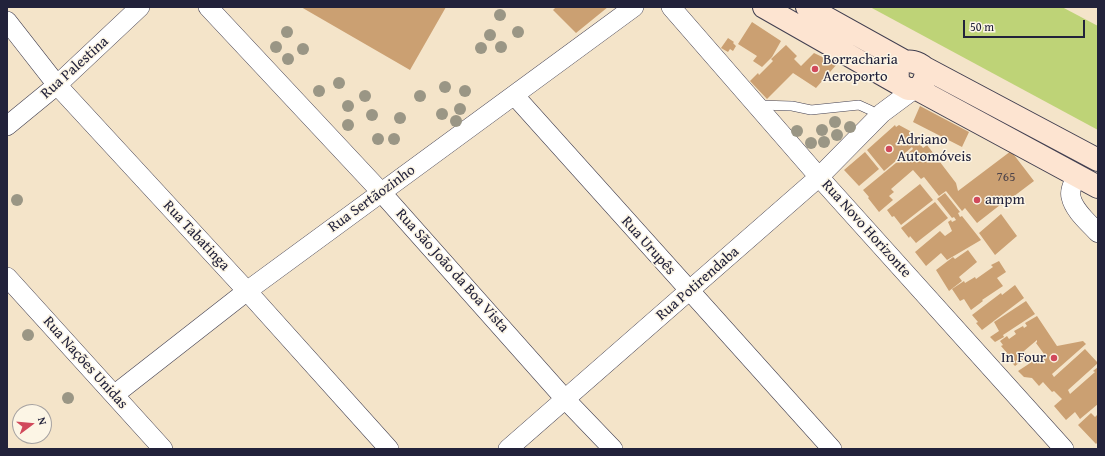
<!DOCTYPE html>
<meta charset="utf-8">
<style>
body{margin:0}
#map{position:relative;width:1105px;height:456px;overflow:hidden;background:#f4e4c9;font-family:"Gentium Book Plus",serif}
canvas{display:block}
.frame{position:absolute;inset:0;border:8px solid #22223b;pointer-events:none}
.north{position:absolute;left:12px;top:404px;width:40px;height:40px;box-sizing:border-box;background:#fcf5e5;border:1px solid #a5a1a1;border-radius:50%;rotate:74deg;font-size:11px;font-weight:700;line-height:16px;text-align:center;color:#22223b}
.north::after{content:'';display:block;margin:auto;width:14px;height:18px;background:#d1495b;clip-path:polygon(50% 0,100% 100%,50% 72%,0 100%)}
.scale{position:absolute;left:963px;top:20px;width:122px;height:18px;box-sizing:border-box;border:2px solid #22223b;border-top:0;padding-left:5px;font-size:12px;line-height:14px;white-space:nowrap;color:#22223b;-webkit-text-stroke:3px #fcf5e5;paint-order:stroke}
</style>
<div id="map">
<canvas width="1105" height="456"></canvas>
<div class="frame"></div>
<div class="north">N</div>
<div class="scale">50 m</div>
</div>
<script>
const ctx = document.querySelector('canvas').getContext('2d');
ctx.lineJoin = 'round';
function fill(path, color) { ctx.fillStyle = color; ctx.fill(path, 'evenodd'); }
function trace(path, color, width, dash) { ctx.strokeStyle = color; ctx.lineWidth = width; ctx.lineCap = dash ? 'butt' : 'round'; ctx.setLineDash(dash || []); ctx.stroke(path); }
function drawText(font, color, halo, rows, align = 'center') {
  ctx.font = font + ' "Gentium Book Plus",serif'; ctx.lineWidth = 3; ctx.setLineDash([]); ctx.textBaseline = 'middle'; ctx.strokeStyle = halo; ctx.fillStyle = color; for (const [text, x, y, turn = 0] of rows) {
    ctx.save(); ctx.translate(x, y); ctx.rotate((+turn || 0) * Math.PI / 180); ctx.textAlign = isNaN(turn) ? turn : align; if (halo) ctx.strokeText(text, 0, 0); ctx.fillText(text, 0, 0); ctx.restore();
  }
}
fill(new Path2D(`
 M870,7H1062L1098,26V130Z`), '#bed377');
fill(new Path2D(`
 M301,7H446L410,70Z
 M556,7H608L576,33L553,10Z
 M752,22L781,41L772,57L762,67L753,61L757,56L738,44Z
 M728,38L734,42L733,43L736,46L733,51L730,49L728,52L721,48Z
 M786,45L797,56L794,59L801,66L814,53L837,64L816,88L793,73L767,99L750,81L758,73L759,75L773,61L771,59Z
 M920,106L969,132L962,147L913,122Z
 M895,125L896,127L899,125L910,131L923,148L927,145L956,183L958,191L1011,151L1034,181L1001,206L1000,205L977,223L965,208L962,211L946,191L939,196L924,177L921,179L913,170L891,189L894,192L889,196L893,200L879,212L868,198L869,197L863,190L913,149L912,147L884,171L867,150Z
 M865,152L879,169L859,186L844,170Z
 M920,184L933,200L901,225L894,216L892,217L887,210Z
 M945,193L960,212L958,213L960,217L962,216L981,240L947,260L941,253L926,266L915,252L940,231L945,236L952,231L948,222L951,220L952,222L956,220L954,217L952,218L937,199Z
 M935,202L948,218L916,243L910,236L909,238L901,228Z
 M1001,214L1017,236L995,255L979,233Z
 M968,250L977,262L959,277L962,281L949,291L936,270L953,257L955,259Z
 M999,261L1006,272L997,278L1003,286L982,300L983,301L971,310L964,299L960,301L952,289L964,281L965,283L975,277L976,279L993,267L991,265Z
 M1015,285L1024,298L982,330L976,323L978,322L972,315L1001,293L1002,295Z
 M1026,301L1035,314L1003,335L1004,337L995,342L990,337L999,331L994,322Z
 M1037,316L1057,346L1083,341L1086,344L1052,374L1054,377L1085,349L1098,363L1068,390L1070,394L1095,372L1093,371L1098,367V404L1080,419L1075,412L1066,420L1054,406L1062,399L1054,391L1052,392L1043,382L1039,386L1032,378L1024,377L1018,371L1044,354L1036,343L1037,342V340L1024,351L1028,356L1015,366L1005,355L1007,353L1001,346L1003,345L1000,341L1007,336L1009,339L1016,334L1014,331L1023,326L1024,328L1027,326L1025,323Z
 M1091,413L1095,417L1098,414V442L1096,444L1078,425Z`), '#cba072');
const lane = new Path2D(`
 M759,105L792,106L811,110L859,105L870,110L880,116`);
const street = new Path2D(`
 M208,7L381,192L565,399L613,449
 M671,7L819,177L1064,449
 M7,21L57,85L247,291L389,449
 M514,95L832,449
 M7,126L57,85L140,7
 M1077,175C1074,182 1069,190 1071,197C1074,211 1089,223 1098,233
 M7,277L163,449
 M114,395L247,291L634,7
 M508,449L819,177L882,113L913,90`);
const secondary = new Path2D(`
 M764,7L908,89H917C924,84 927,77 925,68C909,55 893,62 899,83
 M807,7L906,62
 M925,68L1098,160
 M917,89L1098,187`);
trace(lane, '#423f50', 10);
trace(street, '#423f50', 20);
trace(secondary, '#423f50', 24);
trace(lane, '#fff', 9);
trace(street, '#fff', 19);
trace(secondary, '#fde4d1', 22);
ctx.fillStyle = '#9a9685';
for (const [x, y] of [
 [500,15],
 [287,32],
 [518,32],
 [490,35],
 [276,47],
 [501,47],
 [481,48],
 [303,49],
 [288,59],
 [339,83],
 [445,87],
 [319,91],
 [465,91],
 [365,96],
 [420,96],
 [348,106],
 [460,109],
 [442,114],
 [372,115],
 [400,118],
 [456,121],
 [835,122],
 [348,125],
 [850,127],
 [822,130],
 [797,131],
 [837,135],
 [378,139],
 [394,139],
 [824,142],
 [811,143],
 [17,200],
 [28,335],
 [68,398]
]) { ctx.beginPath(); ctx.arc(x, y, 6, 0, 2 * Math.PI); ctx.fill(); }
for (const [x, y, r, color] of [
 [815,69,4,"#d1495b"],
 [889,149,4,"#d1495b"],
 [977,200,4,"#d1495b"],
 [1054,358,4,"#d1495b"]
]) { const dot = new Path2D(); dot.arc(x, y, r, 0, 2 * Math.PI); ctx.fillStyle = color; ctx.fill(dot); trace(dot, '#fcf5e5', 1.5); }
drawText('13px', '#4c4249', null, [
 ["765",1006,178]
]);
drawText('15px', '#22223b', '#fcf5e5', [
 ["Borracharia",823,60],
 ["Aeroporto",823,77],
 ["Adriano",897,140],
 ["Automóveis",897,157],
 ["ampm",985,200],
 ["In Four",1046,358,"right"]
], 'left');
drawText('15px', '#22223b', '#fcf5e5', [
 ["Rua Palestina",75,68,-42],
 ["Rua Sertãozinho",372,199,-36],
 ["Rua Novo Horizonte",866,229,48],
 ["Rua Tabatinga",196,236,47],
 ["Rua Urupês",648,246,48],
 ["Rua São João da Boa Vista",452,271,48],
 ["Rua Potirendaba",698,284,-41],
 ["Rua Nações Unidas",85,363,48]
]);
</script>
